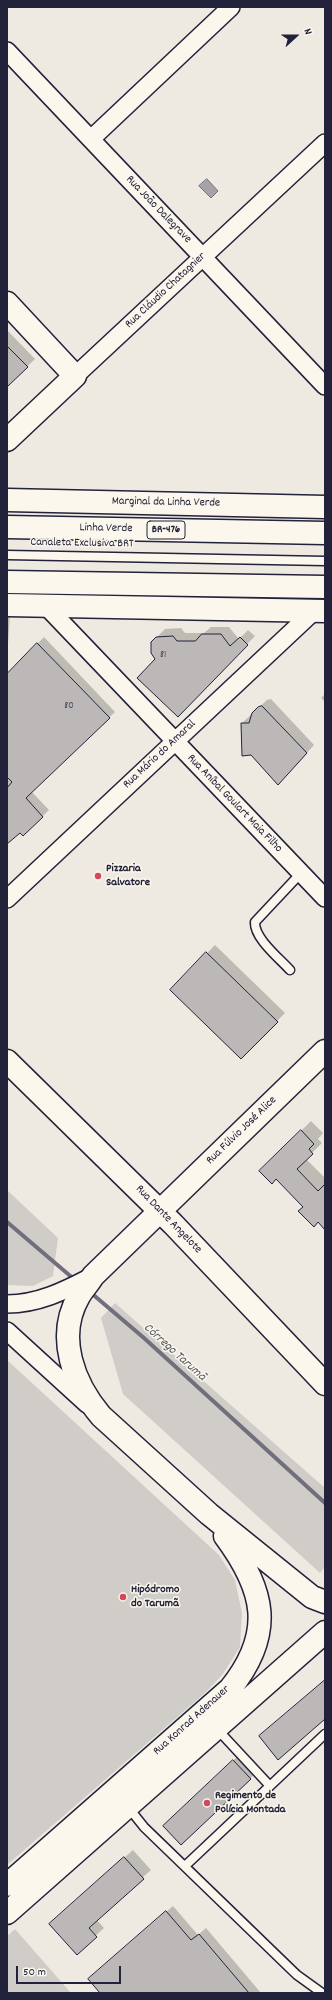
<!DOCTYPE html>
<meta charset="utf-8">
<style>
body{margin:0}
#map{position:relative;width:332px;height:2000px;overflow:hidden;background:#eeeae2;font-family:Dekko,sans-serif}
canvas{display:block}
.frame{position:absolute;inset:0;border:8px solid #22223b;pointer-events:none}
.north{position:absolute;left:276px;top:16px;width:40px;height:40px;-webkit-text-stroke:3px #fbf7ec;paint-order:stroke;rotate:69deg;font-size:11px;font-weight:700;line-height:16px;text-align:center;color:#22223b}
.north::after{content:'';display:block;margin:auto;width:14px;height:18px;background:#22223b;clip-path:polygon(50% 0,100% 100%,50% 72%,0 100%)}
.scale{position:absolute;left:16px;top:1966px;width:105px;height:18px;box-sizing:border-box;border:2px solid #22223b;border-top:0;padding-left:5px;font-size:12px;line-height:14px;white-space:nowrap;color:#22223b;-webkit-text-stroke:3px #fbf7ec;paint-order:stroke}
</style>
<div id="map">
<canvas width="332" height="2000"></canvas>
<div class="frame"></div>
<div class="north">N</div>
<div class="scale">50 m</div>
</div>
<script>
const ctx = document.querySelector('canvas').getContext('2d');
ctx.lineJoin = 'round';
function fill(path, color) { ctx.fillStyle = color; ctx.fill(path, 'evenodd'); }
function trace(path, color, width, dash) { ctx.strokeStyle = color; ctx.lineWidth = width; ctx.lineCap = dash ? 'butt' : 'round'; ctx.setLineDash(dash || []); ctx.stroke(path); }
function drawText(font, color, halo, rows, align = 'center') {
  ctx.font = font + ' Dekko,sans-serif'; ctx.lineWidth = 3; ctx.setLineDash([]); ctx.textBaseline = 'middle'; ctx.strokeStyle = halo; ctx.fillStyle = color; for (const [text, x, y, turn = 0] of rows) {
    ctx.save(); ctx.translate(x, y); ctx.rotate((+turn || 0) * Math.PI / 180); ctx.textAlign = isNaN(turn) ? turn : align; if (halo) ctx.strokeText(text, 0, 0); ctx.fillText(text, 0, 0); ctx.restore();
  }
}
fill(new Path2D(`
 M7,1190L58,1238L53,1276L33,1286L7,1285Z
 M115,1303L325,1488V1567L320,1573L123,1394L101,1318Z
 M7,1360L219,1555L235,1580L242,1613L240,1647L223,1674L205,1693L7,1865Z
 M15,1929L71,1993H7V1936Z`), '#d0cdc9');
const water = new Path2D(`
 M207,179L218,191L211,198L199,186Z`);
fill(water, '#a6a3a7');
trace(water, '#716f7c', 1);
fill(new Path2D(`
 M7,330L35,359L7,386Z
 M7,615H10L7,659Z
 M211,627H229L239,639L248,630L255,636L186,708L156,659L152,642L165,629L181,628L185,633H204Z
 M44,637L115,712L31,791L49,810L23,835L20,831L7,843V780L9,778L7,775V675Z
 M325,694V702L321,698Z
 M271,699L314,745L286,776L242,723L267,700Z
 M215,945L285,1013L241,1058L171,990Z
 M311,1121L323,1133L318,1139L322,1143L306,1159L325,1178V1228L276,1178L261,1171Z
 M240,1754L256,1772L250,1779L170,1820Z
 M133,1850L151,1870L96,1919L104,1928L77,1953L59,1916Z
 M173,1906L198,1935L206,1928L261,1993H102L96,1973Z`), '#0003');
trace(new Path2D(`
 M7,1222L75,1280
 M90,1292L144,1338L325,1503`), '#716f7c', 4);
const building = new Path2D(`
 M7,346L28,367L7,387Z
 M202,634H221L230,646L240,637L248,645L178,717L137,678L155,659L151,653V642L156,637L173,636L177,641H195Z
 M37,643L110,718L26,798L43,817L23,836L20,833L7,844V788L12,782L7,777V674Z
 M262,706L307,753L278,785L251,755L242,756L241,723H249L252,713L258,707Z
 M206,952L278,1022L241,1059L170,990Z
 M301,1130L314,1144L309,1149L313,1154L297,1169L318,1191L325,1184V1230L318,1222L314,1227L298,1211L303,1207L276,1179L272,1184L259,1171Z
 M325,1680V1719L278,1760L259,1736Z
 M233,1760L251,1779L181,1845L163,1826Z
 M124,1857L144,1879L89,1928L97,1937L77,1955L49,1924Z
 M166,1911L191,1940L199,1934L249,1993H100L88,1979Z`);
fill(building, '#bcb8b8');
trace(building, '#22223b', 1);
const lane = new Path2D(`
 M7,555L325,561
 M290,970C279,958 254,938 255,922L301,873
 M217,1729L270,1786
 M128,1807L144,1827L297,1975L322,1993
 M185,1866L325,1734`);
const street = new Path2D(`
 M7,51L325,386
 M91,139L231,7
 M75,376L325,143
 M45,605L325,898
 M7,899L314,611
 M7,1304C38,1304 64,1291 91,1277
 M7,1331L87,1404`);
const secondary = new Path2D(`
 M7,303L75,376L7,440
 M7,500L325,507
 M7,605L325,611
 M325,1051L93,1276C89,1283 83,1289 79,1296C55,1337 74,1384 101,1416L209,1514L312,1597L325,1602
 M7,1061L173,1224L325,1384
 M7,1885L230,1689C275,1633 265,1590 225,1536
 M7,1913L325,1632`);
const highway = new Path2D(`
 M7,527L325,533
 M7,582L325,587`);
trace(lane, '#22223b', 11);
trace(street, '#22223b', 20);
trace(secondary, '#22223b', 25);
trace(highway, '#22223b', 25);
trace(lane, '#fbf7ec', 8);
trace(street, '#fbf7ec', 17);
trace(secondary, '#fbf7ec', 22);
trace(highway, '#fbf7ec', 22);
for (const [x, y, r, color] of [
 [98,876,4,"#d1495b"],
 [123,1597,4,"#d1495b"],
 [207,1803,4,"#d1495b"]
]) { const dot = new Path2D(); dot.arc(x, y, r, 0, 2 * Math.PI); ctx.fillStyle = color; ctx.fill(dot); trace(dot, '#fbf7ec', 1.5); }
drawText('10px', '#48485a', null, [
 ["81",163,656],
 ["80",69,707]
]);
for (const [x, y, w] of [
 [166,530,38]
]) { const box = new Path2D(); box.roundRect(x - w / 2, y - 9, w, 18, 3); ctx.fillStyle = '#fbf7ec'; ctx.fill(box); trace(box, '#22223b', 1); }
drawText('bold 11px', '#22223b', null, [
 ["BR-476",166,530]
]);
drawText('12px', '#22223b', '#fbf7ec', [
 ["Rua João Dalegrave",158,210,46],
 ["Rua Cláudio Chatagnier",166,291,-43],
 ["Marginal da Linha Verde",166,503,1],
 ["Linha Verde",106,529,1],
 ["Canaleta Exclusiva BRT",82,544,1],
 ["Rua Mário do Amaral",160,755,-43],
 ["Rua Aníbal Goulart Maia Filho",234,804,46],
 ["Rua Fúlvio José Alice",242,1131,-44],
 ["Rua Dante Angelote",168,1220,46],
 ["Rua Konrad Adenauer",192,1721,-42]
]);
drawText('bold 12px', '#22223b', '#fbf7ec', [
 ["Pizzaria",106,869],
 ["Salvatore",106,883],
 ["Hipódromo",131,1590],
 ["do Tarumã",131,1604],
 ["Regimento de",215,1796],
 ["Polícia Montada",215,1810]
], 'left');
drawText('italic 13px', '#575666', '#fbf7ec', [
 ["Córrego Tarumã",174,1353,42]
]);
</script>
